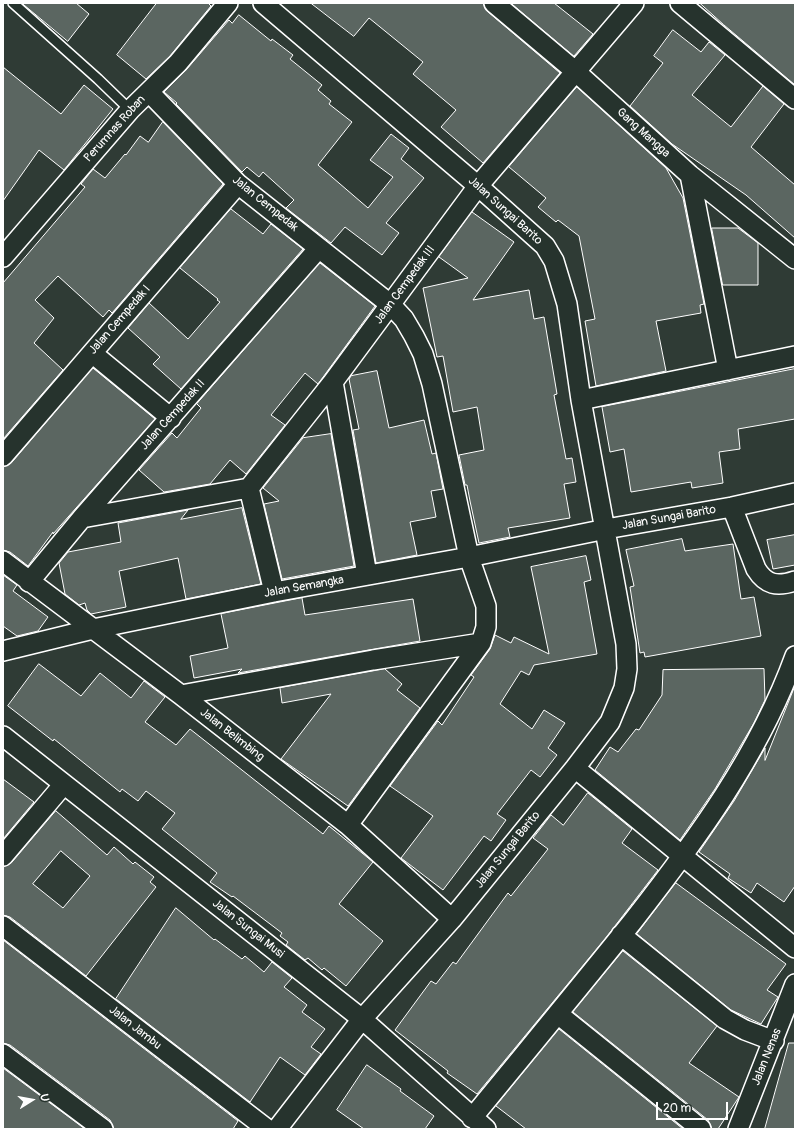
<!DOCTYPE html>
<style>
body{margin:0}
#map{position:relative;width:798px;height:1132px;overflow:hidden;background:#2f3b35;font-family:Pangolin,sans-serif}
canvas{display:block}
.frame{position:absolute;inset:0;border:4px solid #fff;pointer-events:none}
.north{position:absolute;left:12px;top:1080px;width:40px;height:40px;-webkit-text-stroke:3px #26332d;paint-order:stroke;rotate:79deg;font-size:11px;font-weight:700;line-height:16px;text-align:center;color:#fff}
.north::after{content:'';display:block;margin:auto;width:14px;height:18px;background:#fff;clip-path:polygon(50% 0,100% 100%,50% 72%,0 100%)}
.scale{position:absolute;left:656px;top:1102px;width:72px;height:18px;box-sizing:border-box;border:2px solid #fff;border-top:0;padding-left:5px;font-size:12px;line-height:14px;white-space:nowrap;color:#fff;-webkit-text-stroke:3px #26332d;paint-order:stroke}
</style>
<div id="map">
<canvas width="798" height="1132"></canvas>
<div class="frame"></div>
<div class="north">U</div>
<div class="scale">20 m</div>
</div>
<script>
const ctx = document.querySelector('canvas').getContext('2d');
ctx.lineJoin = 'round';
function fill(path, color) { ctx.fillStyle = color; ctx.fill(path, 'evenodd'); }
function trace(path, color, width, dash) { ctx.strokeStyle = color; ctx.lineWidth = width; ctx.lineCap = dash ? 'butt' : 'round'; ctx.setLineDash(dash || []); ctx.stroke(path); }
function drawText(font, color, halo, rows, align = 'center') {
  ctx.font = font + ' Pangolin,sans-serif'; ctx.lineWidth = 3; ctx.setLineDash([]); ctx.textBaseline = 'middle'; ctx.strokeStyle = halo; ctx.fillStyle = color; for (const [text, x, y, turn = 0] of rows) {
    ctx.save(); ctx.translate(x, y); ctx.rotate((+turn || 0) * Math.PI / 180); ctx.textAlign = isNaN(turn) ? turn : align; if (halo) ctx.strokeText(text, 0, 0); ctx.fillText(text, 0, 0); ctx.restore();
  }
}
const building = new Path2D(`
 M22,3H76L89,14L68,41Z
 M157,3H208L211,6L170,56L146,79L117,55Z
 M311,3H483L487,11L560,73L483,163L441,127L456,110L413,74L423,62L369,18L354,36Z
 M511,3H554L593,34L574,56Z
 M700,3H795V85L724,25Z
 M239,15L271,41L272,39L293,55L290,59L322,85L318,90L331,101L329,104L352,122L318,165L368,208L393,177L370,160L391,134L409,148L401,159L424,178L386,223L399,233L382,255L345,227L331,243L286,208L294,200L263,172L259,177L247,167L242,172L176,104L177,103L164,92L186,70L229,20L232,23Z
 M673,30L701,52L709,42L725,55L692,95L731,127L763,86L784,104L751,147L795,185V238L746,195L672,144L630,106L663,63L654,56Z
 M3,67L61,114L84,85L113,109L64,170L39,150L3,201Z
 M577,87L666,168L683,198L704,304L700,305L701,313L656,321L666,371L596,386L585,321L595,319L579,236L558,220L556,222L538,207L546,198L509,167Z
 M163,122L223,184L112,313L109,310L103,317L58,276L35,300L54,318L34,343L63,370L3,439V283L85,187L81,184L93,169L105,178L125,154L126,155L140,136L148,142Z
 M231,209L263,234L271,224L303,249L181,389L153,364L160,357L128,328L149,303L188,339L220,302L217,300L218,299L180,268Z
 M472,212L514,242L473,300L529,290L534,319L544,317L557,394L554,395L566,459L572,458L576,482L564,484L570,518L508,528L510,537L479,543L470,501L467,485H465L459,455L484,450L477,407L453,412L443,356L437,357L423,288L468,278L439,257Z
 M712,228H738L758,243V285H723Z
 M320,263L375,306L318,384L305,373L271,415L285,425L246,474L230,460L210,484L164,492L139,470L172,433L177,438L201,408L197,404Z
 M93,368L155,419L53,534V532L28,566L10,552L3,550V467L11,463Z
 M795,369V419L738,429L740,449L719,452L723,483L692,488L691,482L631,492L624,449L610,452L602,407Z
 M377,371L389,428L424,420L432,454L436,453L443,489L431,491L436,517L410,522L417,555L376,563L353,430L359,429L349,379L351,376Z
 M331,434L354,566L282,579L264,504L279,501L263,488L303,438Z
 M242,508L261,584L186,599L178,558L119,571L126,607L91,614L87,610L85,603L79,605L65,594L59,563L68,552L121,542L118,523L188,510L181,519Z
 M795,535V565L773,569L767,540Z
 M682,539L685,551L733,544L741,599L754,597L761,636L645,657L644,652L640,653L630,587L634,586L626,550Z
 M586,556L591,580L584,582L597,654L534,665L529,675L521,671L500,704L532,729L544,710L565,723L548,748L557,755L540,777L531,770L497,814L506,820L491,841L484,836L443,890L401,858L433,816L390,786L438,721L442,725L474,677L471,675L490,649L495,635L511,643L514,637L549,654L531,567Z
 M3,575L17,585L13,591L48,617L38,631L17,636L3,626Z
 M302,598L305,615L413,599L420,641L238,673L242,669L194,678L190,656L228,648L221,614Z
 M39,664L81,696L100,673L131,698L144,681L165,697L145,722L176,745L190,729L323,834L329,826L373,862L339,904L383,941L346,986L324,968L322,970L308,958L305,960L286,945L288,942L280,936L282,933L233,896L232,897L210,882L217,873L162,829L175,813L146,791L138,801L122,789L120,792L54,739L53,741L8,706Z
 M385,669L402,684L397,690L420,708L348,806L281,759L331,694L282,703L280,688Z
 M764,669L765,700L754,723L715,789L680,840L595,770L610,747L618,752L636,729L639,730L662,695L663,670Z
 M795,686V886L784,902L757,883L751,893L728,878L730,874L699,852L734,801L765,748V760Z
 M3,779L34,802L3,839Z
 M588,793L632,829L622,843L658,870L605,939L477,1094L447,1073L448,1071L395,1030L431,981L436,984L453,962L456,964L508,893L511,896L548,849L533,838L551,815L563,825Z
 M56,811L107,855L114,847L133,864L135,862L154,877L150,882L156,887L86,976L10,917L3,915V867L11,863ZM61,851L90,876L63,908L33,884Z
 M676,883L786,964L767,990L778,997L761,1024L731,1010L637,934Z
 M176,908L214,940L215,939L242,959L245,956L264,972L272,962L292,978L284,987L307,1005L302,1012L325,1029L311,1047L321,1054L305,1075L280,1057L250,1102L116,999Z
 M3,940L238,1121L233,1129H114L110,1120L10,1045L3,1043Z
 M623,951L717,1026L689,1063L739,1097L718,1129H712L708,1120L573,1012Z
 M559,1029L683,1129H526L496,1106Z
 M789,1043H795V1129H765Z
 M367,1065L401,1089L400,1091L434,1116L425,1129H364L337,1110Z
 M3,1068L85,1129H3Z`);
fill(building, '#5b6661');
trace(building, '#fff', 1);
const lane = new Path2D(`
 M13,3L98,79L130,110`);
const street = new Path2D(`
 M263,3L478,186L545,246L554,261L567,304L581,400L626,644L627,669L624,688L610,722L575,768L452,919L362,1019L277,1129
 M494,3L575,71L690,175L795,259
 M680,3L795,99
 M149,92L238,184L391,305L404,319L414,336L423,354L432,384L469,557L486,606V627L481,643L348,825
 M690,175L728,370
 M3,257L130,110L178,63L228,3
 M92,353L171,418
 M333,382L367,575
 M581,400L795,356
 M3,456L238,184
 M732,507L756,569C766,585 777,587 795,581
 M82,518L249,488
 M3,561L181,695L348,825L452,919
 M29,582L82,518L319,248
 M274,592L249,488L333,382L478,186L634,3
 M3,651L93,629L274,592L469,557L606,529L732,507L795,493
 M181,695L373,660L481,643
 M3,736L362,1019L486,1129
 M575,768L795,948
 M3,856L64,784
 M3,926L267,1129
 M621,935L725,1019L745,1030L774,1041
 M558,1014L701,1129
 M3,1054L103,1129
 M472,1118C526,1052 580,987 633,921C697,839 759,755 795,656
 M738,1129L795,984`);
trace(lane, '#fff', 12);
trace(street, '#fff', 22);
trace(lane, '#26332d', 9);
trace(street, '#26332d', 19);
drawText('12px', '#fff', '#26332d', [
 ["Perumnas Roban",115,129,-48],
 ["Gang Mangga",643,133,42],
 ["Jalan Cempedak",265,204,39],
 ["Jalan Sungai Barito",505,211,42],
 ["Jalan Cempedak III",405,285,-54],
 ["Jalan Cempedak I",120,320,-49],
 ["Jalan Cempedak II",173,415,-48],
 ["Jalan Sungai Barito",669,518,-10],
 ["Jalan Semangka",304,587,-10],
 ["Jalan Belimbing",232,735,38],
 ["Jalan Sungai Barito",508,850,-51],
 ["Jalan Sungai Musi",248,929,38],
 ["Jalan Jambu",135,1028,38],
 ["Jalan Nenas",767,1057,-68]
]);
</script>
